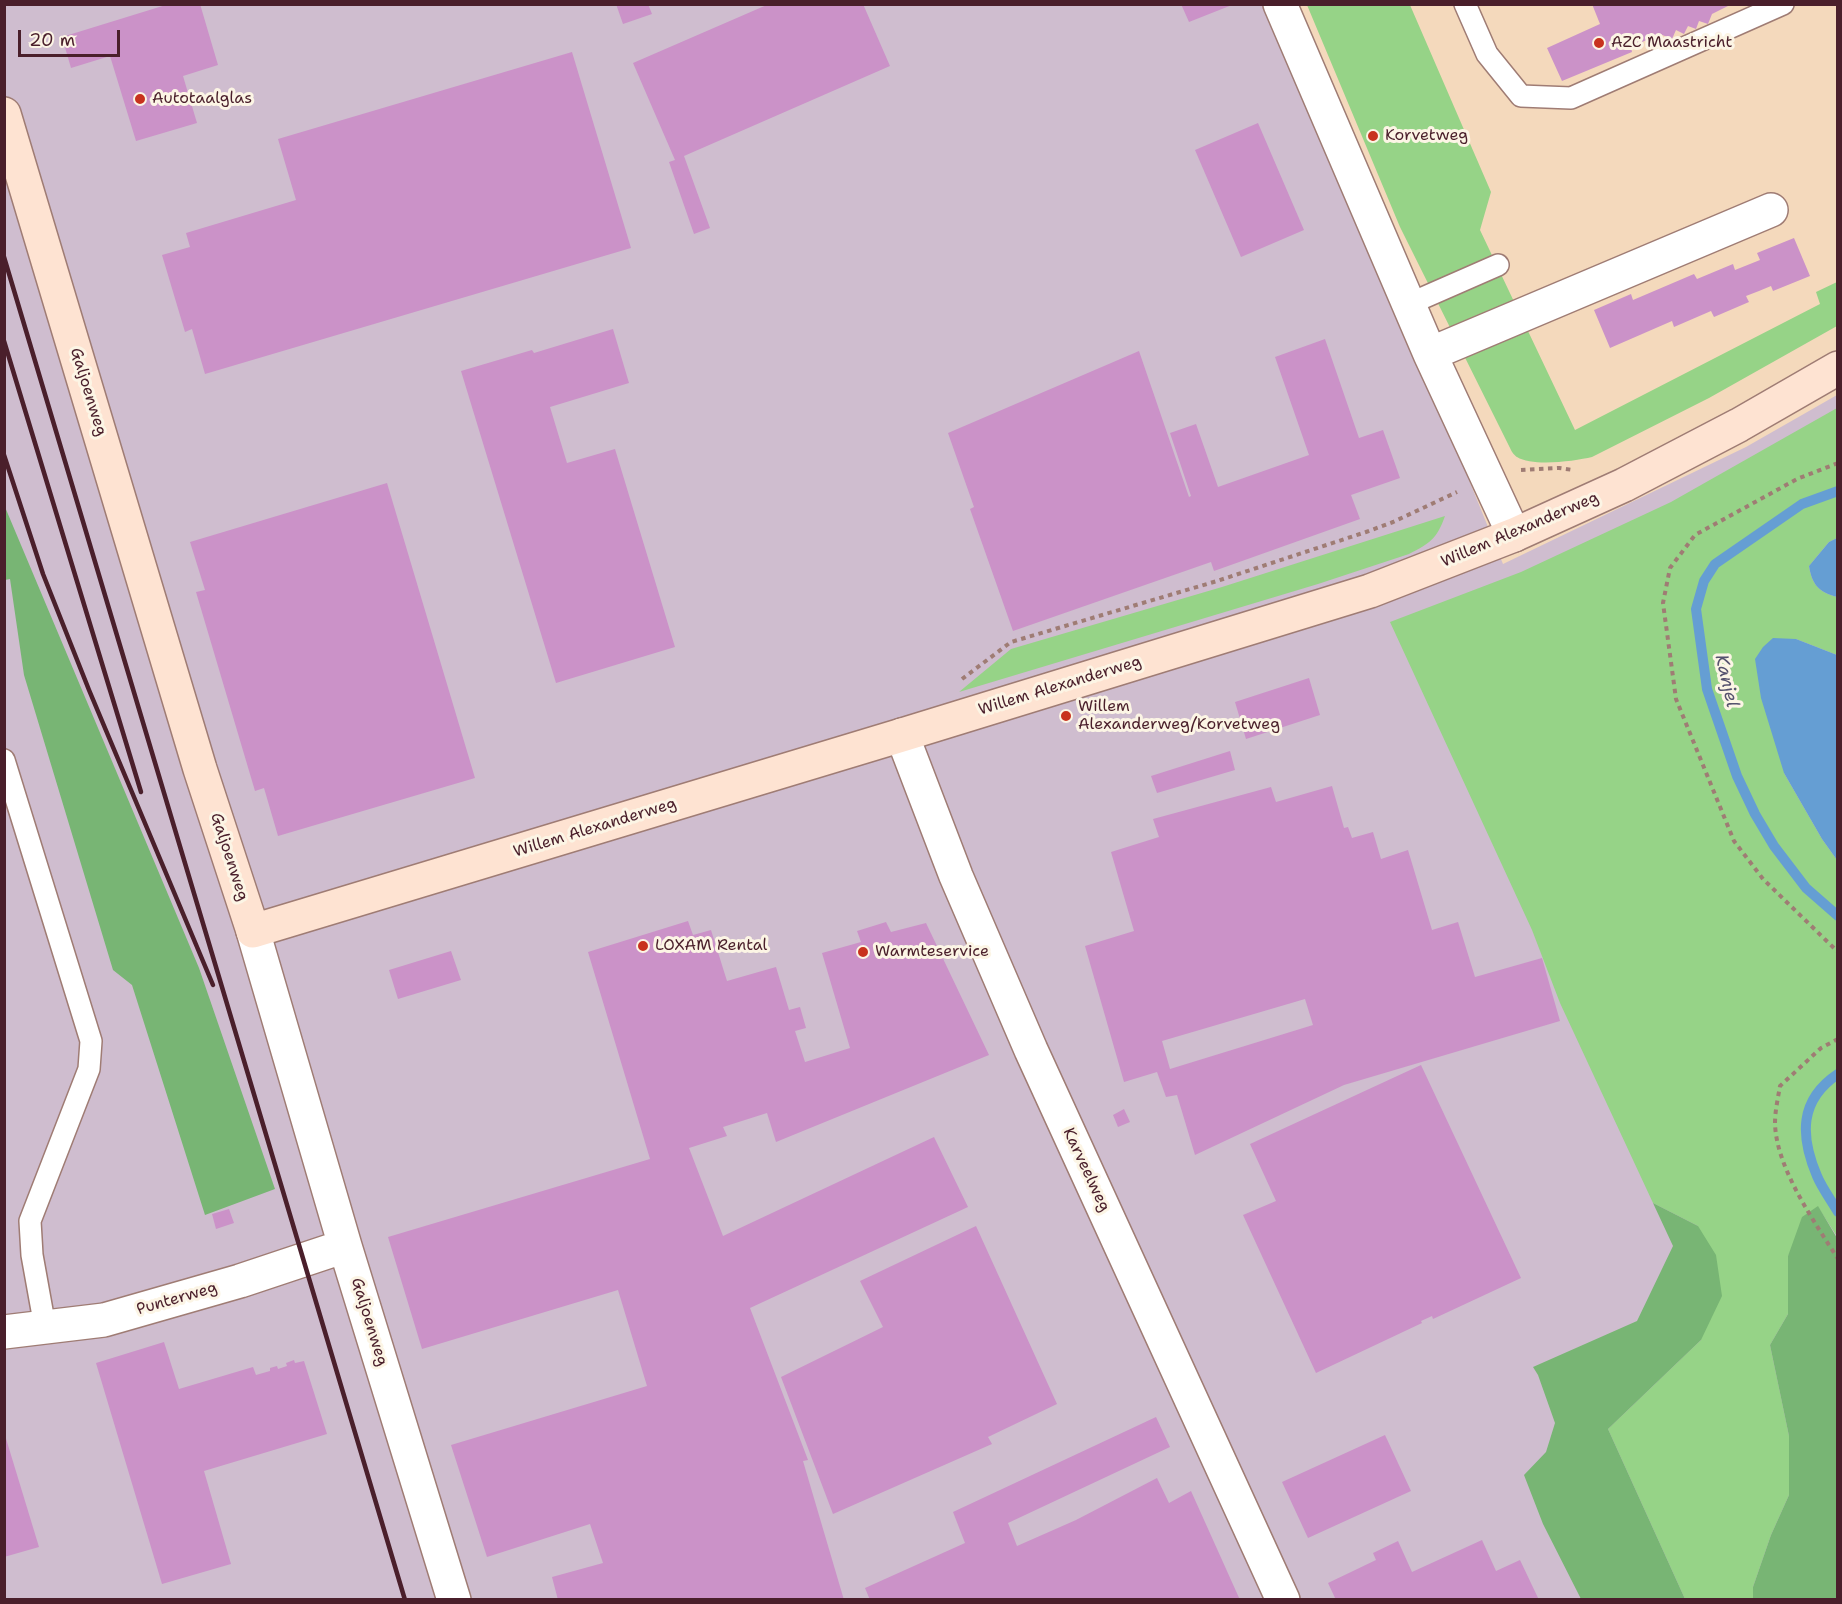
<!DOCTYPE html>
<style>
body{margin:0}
#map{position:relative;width:1842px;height:1604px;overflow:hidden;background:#f4d9bc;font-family:"Shantell Sans",sans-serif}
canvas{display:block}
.frame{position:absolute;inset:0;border:6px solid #4a1f2b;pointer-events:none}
.scale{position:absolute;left:18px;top:30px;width:102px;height:27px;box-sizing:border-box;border:3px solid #4a1f2b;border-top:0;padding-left:8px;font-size:18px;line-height:21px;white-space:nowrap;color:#4a1f2b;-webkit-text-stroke:4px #fcf5e5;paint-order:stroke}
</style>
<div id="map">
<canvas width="1842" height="1604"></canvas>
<div class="frame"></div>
<div class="scale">20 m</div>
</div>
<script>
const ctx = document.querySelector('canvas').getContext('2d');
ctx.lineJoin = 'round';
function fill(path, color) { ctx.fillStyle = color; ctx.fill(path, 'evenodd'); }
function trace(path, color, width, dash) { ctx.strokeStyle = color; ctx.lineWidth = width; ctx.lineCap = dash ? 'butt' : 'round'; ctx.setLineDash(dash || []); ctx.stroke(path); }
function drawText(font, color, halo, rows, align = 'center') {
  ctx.font = font + ' "Shantell Sans",sans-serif'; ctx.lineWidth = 6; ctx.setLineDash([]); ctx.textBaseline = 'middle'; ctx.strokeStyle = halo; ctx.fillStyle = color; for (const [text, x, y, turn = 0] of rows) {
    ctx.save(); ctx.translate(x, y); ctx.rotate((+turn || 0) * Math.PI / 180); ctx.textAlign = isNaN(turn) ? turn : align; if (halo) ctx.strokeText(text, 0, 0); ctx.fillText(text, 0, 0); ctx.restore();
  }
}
fill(new Path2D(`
 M5,5H1277L1503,564L1746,447L1837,395V1599L5,1600Z`), '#cfbdcf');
fill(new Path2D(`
 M1307,5H1410L1491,192L1480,230L1575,430L1820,304L1816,292L1837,282V326L1709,398L1592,457C1575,461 1533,467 1517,457C1516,457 1511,451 1511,450L1400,227Z
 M1837,408V538L1829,542L1809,566C1812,585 1819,592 1837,597V655L1796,639L1784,773L1822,839L1837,860L1838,1238L1818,1207L1788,1256V1314L1770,1345L1789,1436V1495L1771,1535L1753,1587V1599H1685L1608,1429L1701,1340L1698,1226L1653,1203L1560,1003L1532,930L1390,622L1521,572L1671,502Z
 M1445,516C1437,539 1430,543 1409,554L1318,584L959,692L1011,649L1222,587Z`), '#96d387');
fill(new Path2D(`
 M5,507L199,968L275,1189L205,1215L132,985L113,970L24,675L10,579L5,580Z
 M1653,1203L1698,1226L1716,1255L1722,1296L1701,1340L1608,1429L1685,1599H1581L1543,1524L1524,1475L1546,1452L1555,1423L1538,1375L1533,1367L1637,1321L1673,1246Z
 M1818,1206L1837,1238V1599H1753V1587L1771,1535L1789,1495V1436L1770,1345L1788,1314V1256L1802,1217Z`), '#78b574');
fill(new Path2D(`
 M1837,538V597C1819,592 1812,585 1809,566L1829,542Z
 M1773,638L1796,639L1837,655V860L1822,839L1784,773L1761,698L1755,659L1763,647Z`), '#659ed3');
trace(new Path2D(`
 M1838,491L1802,504L1715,564L1704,581L1696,609L1707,689L1737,776L1755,814L1774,846L1806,888L1838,916
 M1838,1074C1799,1100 1800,1136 1817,1176C1822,1188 1831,1200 1838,1212`), '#659ed3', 10);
fill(new Path2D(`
 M169,4H200L218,65L183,76L197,123L136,141L110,56L71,68L62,37Z
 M616,4H648L652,14L623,24Z
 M769,4H863L890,66L684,156L710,228L694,234L669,162L675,160L633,63Z
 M1181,4H1232V5L1189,22Z
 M1592,4H1732L1712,14L1708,24L1699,21L1696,29L1688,26L1684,34L1676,30L1672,39L1660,34L1631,47L1632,52L1562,81L1547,48L1600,24Z
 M572,52L631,248L205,374L192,329L185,332L162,255L190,247L186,233L296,200L278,139Z
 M1258,123L1304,230L1241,257L1195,150Z
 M1794,238L1810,276L1773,291L1771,286L1759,291L1746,296L1749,302L1714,317L1711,311L1674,327L1672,321L1610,348L1594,310L1631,294L1633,300L1694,274L1697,279L1733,264L1735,270L1760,260L1757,253Z
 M613,329L629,383L550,407L567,463L615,449L675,647L556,683L461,371L532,350L534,353Z
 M1325,339L1359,438L1383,430L1400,478L1351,495L1360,519L1214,571L1211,562L1013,631L970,509L974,507L948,433L1139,351L1189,497L1191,496L1170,433L1196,424L1218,487L1309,455L1275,357Z
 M387,483L475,778L278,836L264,788L255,791L196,592L205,590L190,542Z
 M1309,678L1320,715L1246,739L1235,702Z
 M1230,751L1235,770L1157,793L1151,776Z
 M1332,786L1344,828L1348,827L1352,838L1373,832L1381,859L1408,850L1432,930L1458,922L1475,977L1542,958L1560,1021L1344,1085L1195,1155L1177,1095L1166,1097L1157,1072L1124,1082L1085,946L1134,931L1111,852L1159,837L1153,819L1271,787L1276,802ZM1305,999L1313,1025L1170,1069L1162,1041Z
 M688,921L693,935L711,930L727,981L776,967L789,1010L800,1007L806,1028L795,1031L805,1062L850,1048L822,953L861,942L857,931L886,922L891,932L926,923L989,1055L776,1142L767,1113L723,1127L727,1136L689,1148L723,1236L934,1137L968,1207L750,1308L808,1460L803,1461L844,1600H558L552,1577L603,1563L590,1524L487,1557L451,1445L647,1386L618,1290L422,1349L388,1237L650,1159L588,952Z
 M451,951L461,980L398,999L389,970Z
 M1421,1065L1521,1278L1433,1319L1432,1316L1421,1321L1422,1323L1316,1373L1243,1215L1276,1201L1250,1144Z
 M1124,1109L1130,1122L1118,1127L1113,1115Z
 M229,1209L234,1223L216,1229L212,1214Z
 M976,1226L1057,1404L988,1437L992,1444L833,1514L781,1377L883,1327L860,1281Z
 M164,1342L179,1389L253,1367L256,1375L270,1371V1368L277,1366L278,1369L287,1366L286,1363L294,1360L295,1363L304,1361L327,1434L204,1471L231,1564L162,1584L96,1363Z
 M1156,1417L1170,1447L1008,1523L1017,1546L1076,1520L1157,1478L1169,1503L1191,1491L1240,1600H870L865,1588L965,1543L953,1512Z
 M4,1432L39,1547L4,1557Z
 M1385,1435L1411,1491L1308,1538L1282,1482Z
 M1482,1540L1496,1571L1520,1560L1539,1600H1336L1328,1583L1376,1560L1373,1553L1398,1541L1412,1572Z`), '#cb92c8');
const lane = new Path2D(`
 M1465,4L1487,54L1521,96L1571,98L1783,4
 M1409,304L1498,265
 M4,760L91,1041L89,1069L30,1221L32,1255L45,1327`);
const street = new Path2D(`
 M1280,4L1430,354L1514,535
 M1430,354L1771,210
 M902,735L956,876L1031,1050L1283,1600
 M253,931L345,1246L454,1600
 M4,1332L104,1320L240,1281L345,1246`);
const secondary = new Path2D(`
 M4,114L200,769L253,931L902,735L1370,591L1514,535L1624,485L1739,425L1838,368`);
trace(lane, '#9f7c74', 24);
trace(street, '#9f7c74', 36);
trace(secondary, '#9f7c74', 36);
trace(new Path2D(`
 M1838,463L1797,479L1695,535L1670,568L1663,603L1676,699L1734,841L1763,879L1838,952
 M1521,470L1559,468L1573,470
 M962,679L1011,642L1217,581L1366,532L1393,522L1457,492
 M1838,1039L1821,1048L1780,1086C1778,1098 1775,1111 1775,1123C1776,1168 1814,1221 1838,1259`), '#9f7c74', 4, [4.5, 4.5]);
trace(lane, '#fff', 21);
trace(street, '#fff', 33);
trace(secondary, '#fee3d2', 33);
trace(new Path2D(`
 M4,257L405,1600
 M4,341L141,792
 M4,455L43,574L89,690L213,985`), '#4a1f2b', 4.5);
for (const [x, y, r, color] of [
 [1599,43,6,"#c8321e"],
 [140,99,6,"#c8321e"],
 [1373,136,6,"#c8321e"],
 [1066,716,6,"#c8321e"],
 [643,946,6,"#c8321e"],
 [863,952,6,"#c8321e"]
]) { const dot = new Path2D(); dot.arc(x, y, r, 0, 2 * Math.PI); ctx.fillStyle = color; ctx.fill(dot); trace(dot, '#fcf5e5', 2); }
drawText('16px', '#4a1f2b', '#fcf5e5', [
 ["AZC Maastricht",1611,43],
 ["Autotaalglas",152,99],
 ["Korvetweg",1385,136],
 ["Willem",1078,707],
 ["Alexanderweg/Korvetweg",1078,725],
 ["LOXAM Rental",655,946],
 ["Warmteservice",875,952]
], 'left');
drawText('16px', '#4a1f2b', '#fcf5e5', [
 ["Galjoenweg",88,392,73],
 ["Willem Alexanderweg",1520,530,-23],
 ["Willem Alexanderweg",1060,686,-17],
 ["Willem Alexanderweg",595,828,-17],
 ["Galjoenweg",229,857,72],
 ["Karveelweg",1086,1170,65],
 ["Punterweg",177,1299,-16],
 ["Galjoenweg",369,1322,73]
]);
drawText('italic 18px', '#55526e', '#fcf5e5', [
 ["Kanjel",1726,681,77]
]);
</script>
